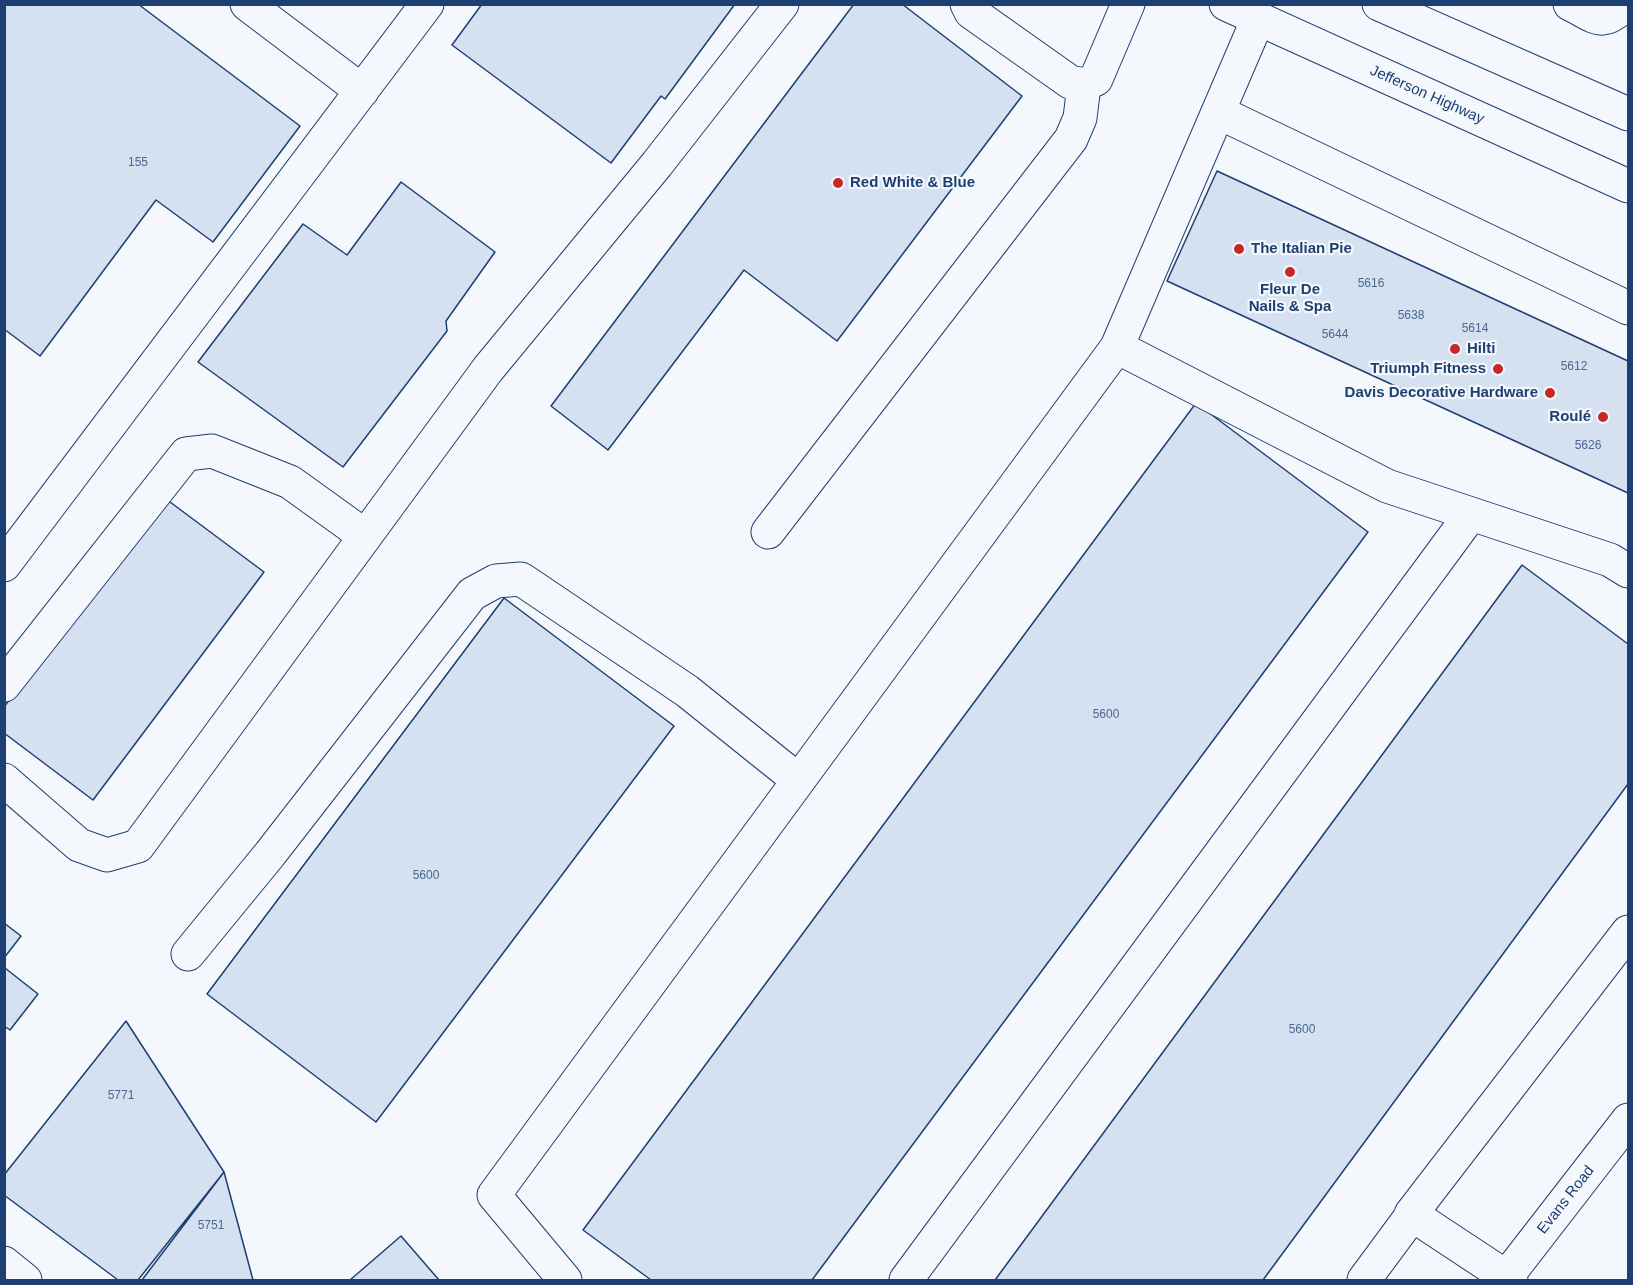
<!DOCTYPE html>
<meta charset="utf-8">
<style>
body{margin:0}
#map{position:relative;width:1633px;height:1285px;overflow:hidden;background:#f4f7fb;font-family:Arial,sans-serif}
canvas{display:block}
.frame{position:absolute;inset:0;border:6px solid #1d3f73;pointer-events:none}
</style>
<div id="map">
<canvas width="1633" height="1285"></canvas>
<div class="frame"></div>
</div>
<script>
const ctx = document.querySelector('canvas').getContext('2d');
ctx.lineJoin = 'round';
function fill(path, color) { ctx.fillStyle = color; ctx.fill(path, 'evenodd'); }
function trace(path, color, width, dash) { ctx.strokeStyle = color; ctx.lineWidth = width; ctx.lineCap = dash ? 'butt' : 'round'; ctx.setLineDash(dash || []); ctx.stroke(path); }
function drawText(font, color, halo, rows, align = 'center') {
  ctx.font = font + ' Arial,sans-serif'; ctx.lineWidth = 4.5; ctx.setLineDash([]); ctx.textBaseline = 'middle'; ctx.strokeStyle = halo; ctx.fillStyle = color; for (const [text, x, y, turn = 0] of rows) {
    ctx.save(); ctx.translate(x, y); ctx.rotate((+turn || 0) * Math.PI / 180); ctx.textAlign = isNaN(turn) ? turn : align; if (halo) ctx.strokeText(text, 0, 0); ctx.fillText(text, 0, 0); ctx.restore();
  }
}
const building = new Path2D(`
 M4,4H138L300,126L213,242L156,200L40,356L4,329Z
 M482,4H735L665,99L661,96L611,163L452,45Z
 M854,4H902L1022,96L837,341L744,270L608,450L551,406Z
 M1217,171L1628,361V493L1167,281Z
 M401,182L495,252L446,321L447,331L343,467L198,362L303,224L347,255Z
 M1196,403L1368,532L812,1280H651L583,1230Z
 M162,496L264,572L93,800L4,733V707Z
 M1522,565L1628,644V784L1263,1280H995Z
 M504,598L674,726L376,1122L207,994Z
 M4,923L21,936L4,958Z
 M5,968L38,994L10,1030L4,1026Z
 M126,1021L224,1172L138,1280H118L4,1195V1175Z
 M224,1172L253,1280H142Z
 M401,1236L439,1280H350Z`);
fill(building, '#d5e0f0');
trace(building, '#1d3f73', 1.5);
const minor = new Path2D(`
 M247,4L362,91
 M967,4L971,12L1070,82L1084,85L1096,79L1128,4
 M1570,4C1597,17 1601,28 1626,4
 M1218,112L1628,308
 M1117,347L1387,486L1610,560L1628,571
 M768,532L1071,139L1080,118L1084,85
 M4,565L427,4
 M4,685L186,454L212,451L290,482L365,536
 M4,780L79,845L107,855L138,846L488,369L657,164L782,4
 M188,954L270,854L472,594L496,581L521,579L687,691L798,780
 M565,1280L494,1195L1117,347L1258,19
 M906,1280L1471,514
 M1364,1280L1412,1215
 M1504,1280L1628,1120
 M1511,1280L1411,1214L1628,932`);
const major = new Path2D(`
 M1226,4L1628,186
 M1379,4L1628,114
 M4,1263L25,1280`);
trace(minor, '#1d3f73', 35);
trace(major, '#1d3f73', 35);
trace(minor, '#f4f7fb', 33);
trace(major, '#f4f7fb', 33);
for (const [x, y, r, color] of [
 [838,183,6,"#c62828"],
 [1239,249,6,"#c62828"],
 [1290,272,6,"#c62828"],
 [1455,349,6,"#c62828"],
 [1498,369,6,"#c62828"],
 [1550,393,6,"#c62828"],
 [1603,417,6,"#c62828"]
]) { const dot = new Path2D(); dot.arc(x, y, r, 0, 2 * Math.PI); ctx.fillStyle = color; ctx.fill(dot); trace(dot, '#f4f7fb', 2); }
drawText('12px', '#4b6792', null, [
 ["155",138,163],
 ["5616",1371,284],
 ["5638",1411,316],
 ["5614",1475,329],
 ["5644",1335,335],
 ["5612",1574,367],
 ["5626",1588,446],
 ["5600",1106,715],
 ["5600",426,876],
 ["5600",1302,1030],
 ["5771",121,1096],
 ["5751",211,1226]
]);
drawText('15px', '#1d3f73', '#f4f7fb', [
 ["Jefferson Highway",1427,95,24],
 ["Evans Road",1566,1200,-52]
]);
drawText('bold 15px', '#1d3f73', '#f4f7fb', [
 ["Red White & Blue",850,183],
 ["The Italian Pie",1251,249],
 ["Fleur De",1290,290,"center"],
 ["Nails & Spa",1290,307,"center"],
 ["Hilti",1467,349],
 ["Triumph Fitness",1486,369,"right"],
 ["Davis Decorative Hardware",1538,393,"right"],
 ["Roulé",1591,417,"right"]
], 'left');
</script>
